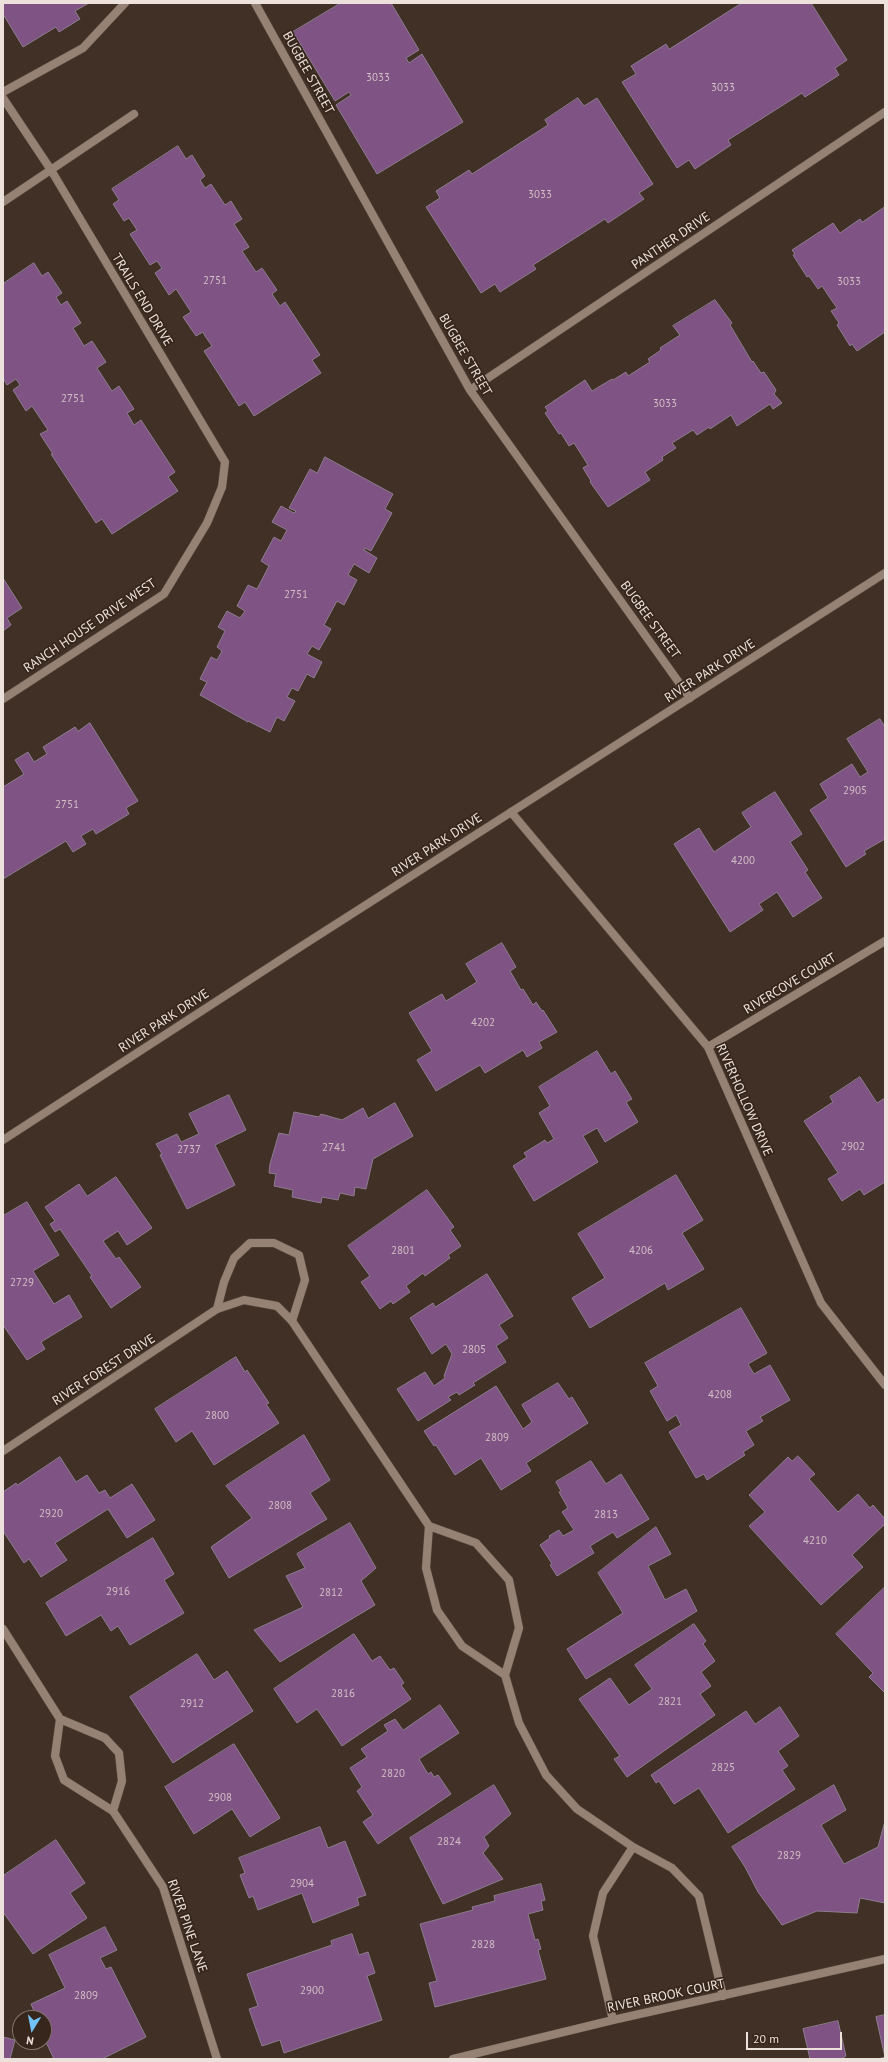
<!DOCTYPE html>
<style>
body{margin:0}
#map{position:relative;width:888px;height:2062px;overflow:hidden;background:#403025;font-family:"PT Sans",sans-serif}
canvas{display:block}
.frame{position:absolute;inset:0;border:4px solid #ede2db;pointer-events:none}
.north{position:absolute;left:12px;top:2010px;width:40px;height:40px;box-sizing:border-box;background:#36261b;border:1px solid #7f7168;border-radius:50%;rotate:190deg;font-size:11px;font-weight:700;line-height:16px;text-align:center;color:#ede2db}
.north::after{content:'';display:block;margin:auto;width:14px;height:18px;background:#72c1f5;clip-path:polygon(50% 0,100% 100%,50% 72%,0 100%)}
.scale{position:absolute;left:746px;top:2032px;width:96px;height:18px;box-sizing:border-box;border:2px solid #ede2db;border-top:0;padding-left:5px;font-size:12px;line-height:14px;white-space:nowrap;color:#ede2db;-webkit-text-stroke:3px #36261b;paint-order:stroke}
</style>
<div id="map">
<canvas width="888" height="2062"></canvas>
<div class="frame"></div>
<div class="north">N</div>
<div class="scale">20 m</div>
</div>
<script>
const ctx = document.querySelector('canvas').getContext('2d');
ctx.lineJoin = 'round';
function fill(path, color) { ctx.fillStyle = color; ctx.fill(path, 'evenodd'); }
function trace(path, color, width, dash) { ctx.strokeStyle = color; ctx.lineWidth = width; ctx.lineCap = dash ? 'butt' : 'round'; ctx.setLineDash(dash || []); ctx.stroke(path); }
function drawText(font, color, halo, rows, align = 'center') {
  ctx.font = font + ' "PT Sans",sans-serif'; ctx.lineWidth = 3.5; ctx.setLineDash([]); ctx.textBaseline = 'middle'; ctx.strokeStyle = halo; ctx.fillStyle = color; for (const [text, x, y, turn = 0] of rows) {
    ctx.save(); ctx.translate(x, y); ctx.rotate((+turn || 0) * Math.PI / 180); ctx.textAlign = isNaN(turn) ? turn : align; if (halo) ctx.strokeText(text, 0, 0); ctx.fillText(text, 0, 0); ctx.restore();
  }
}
const building = new Path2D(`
 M3,3H89L75,11L80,19L59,32L56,27L23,47L3,14Z
 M341,3H391L419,50L406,58L409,63L422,54L463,122L377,174L336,105L351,95L349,92L335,101L293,32Z
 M742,3H811L847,60L835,68L839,75L805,97L802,93L728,140L731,145L695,169L689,160L677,168L622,82L636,74L631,66L666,44L669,49Z
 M578,98L584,106L597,98L653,184L639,193L644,199L608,223L605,219L533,265L536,269L500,292L495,284L481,293L426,207L440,198L436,191L469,170L472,174L548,125L545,120Z
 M178,146L186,159L192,155L205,176L200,180L205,188L211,184L225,205L231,201L242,219L234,224L249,247L242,251L256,272L262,268L277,290L272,294L280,306L285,302L320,355L312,360L321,373L254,416L245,402L239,406L204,351L212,346L205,336L203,332L196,336L183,317L191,312L176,289L169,295L155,273L162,268L157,261L150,265L130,234L137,230L129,218L124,221L113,204L119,200L112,189Z
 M885,207V332L857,351L852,344L850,346L837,325L839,323L831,311L837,308L830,298L822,286L818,289L809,276L807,277L793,255L795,254L792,250L833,223L840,233L860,219L862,222Z
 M34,263L42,276L48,272L62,293L56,297L61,305L67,301L81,323L73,328L84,346L92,341L106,362L97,368L112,391L119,386L134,409L127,413L134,425L141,420L175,472L168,477L178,491L112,534L102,519L96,523L51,454H53L40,434L48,430L32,406L26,411L13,390L20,385L16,379L7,385L3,378V284Z
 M715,300L732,323L730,325L752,362L753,361L761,373L764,372L776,390L774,394L782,403L773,409L770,404L737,426L731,415L710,429L709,427L697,435L693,430L672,443L676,448L662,457L663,460L645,472L650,480L608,507L590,482L591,481L583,468L588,465L574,443L569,446L561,433L559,434L545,413L548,411L545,407L585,380L592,391L612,379L613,380L626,372L628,376L650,362L648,359L661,350L660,348L680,335L673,326Z
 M325,457L393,494L385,509L392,513L371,551L365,548L364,550L377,558L369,573L354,564L348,575L357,580L344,605L337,601L324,625L331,629L319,650L312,646L307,654L322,662L314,678L307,674L298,691L292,688L287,697L295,701L284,721L277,717L270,732L248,721V722L200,695L207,682L200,679L211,657L217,660L222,651L217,647L225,631L218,627L227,611L240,618L245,611L237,606L248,585L257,589L269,566L261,561L274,537L281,541L287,530L272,522L281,506L294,513L296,511L289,508L310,469L317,473Z
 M3,578L22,608L7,618L11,625L3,631Z
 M880,719L885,727V839L864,851L866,854L846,867L810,810L828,798L820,784L852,764L860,777L868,772L847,739Z
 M90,723L138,801L126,808L129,814L96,834L93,829L81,836L86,844L73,852L66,841L3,879V787L24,774L15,760L28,752L34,762L47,754L43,747L75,727L78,731Z
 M775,792L802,834L790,842L808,870L805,872L822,898L793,917L777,892L759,904L763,910L730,932L674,844L699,828L714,852L751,827L742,813Z
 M502,943L516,967L510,971L521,990L523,989L533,1005L536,1002L542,1011L543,1010L557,1032L539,1042L542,1048L527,1057L523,1050L485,1073L480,1065L436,1091L417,1060L432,1051L409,1013L442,994L446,1001L477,982L466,964Z
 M597,1051L611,1074L615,1071L632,1099L626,1102L638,1122L605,1142L597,1128L583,1136L598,1162L534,1201L513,1166L527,1157L524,1153L545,1140L547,1143L554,1139L539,1113L550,1106L539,1087Z
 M860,1077L877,1103L885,1098V1182L864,1195L860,1189L842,1201L828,1179L838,1173L804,1121L833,1102L830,1097Z
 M229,1095L246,1130L215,1145L235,1185L187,1209L160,1155L162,1154L156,1144L177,1134L181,1142L199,1134L189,1114Z
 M395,1103L413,1136L373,1159L366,1189L355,1187L354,1196L340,1193L338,1200L322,1197L321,1203L292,1197L293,1190L274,1186L276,1174L269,1173L270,1164L279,1133L289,1135L294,1112L319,1117L321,1114L342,1120L363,1108L368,1118Z
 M676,1175L703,1220L682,1233L704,1269L668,1290L665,1283L590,1328L572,1298L605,1278L578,1234Z
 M116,1177L152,1228L127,1245L118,1231L103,1241L116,1259L119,1257L141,1287L111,1308L90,1277L92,1276L60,1229L55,1232L50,1224L55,1221L45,1207L79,1184L87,1196Z
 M427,1190L454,1227L450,1230L461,1246L448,1255L450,1258L425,1276L423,1273L406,1286L410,1292L393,1304L391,1301L380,1309L361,1282L370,1276L348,1246Z
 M27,1202L59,1255L33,1271L54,1304L69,1295L82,1317L41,1342L45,1349L27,1360L3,1325V1216Z
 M487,1274L513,1316L499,1325L508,1338L496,1346L506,1362L473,1383L475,1385L459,1395L457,1392L448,1397L451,1400L418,1421L397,1389L425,1372L434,1386L445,1378L444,1376L452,1354L446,1344L432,1354L410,1318L433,1303L435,1307Z
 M741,1308L767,1353L748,1364L754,1374L770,1365L790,1400L760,1417L763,1421L746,1431L754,1445L743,1452L745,1455L707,1480L704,1474L696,1478L669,1432L681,1425L676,1415L667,1421L650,1391L658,1386L645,1363Z
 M236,1357L245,1372L247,1370L269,1403L266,1404L279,1423L214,1465L192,1431L176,1442L155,1409Z
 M558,1383L569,1399L572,1397L588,1423L526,1463L531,1471L501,1490L481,1458L455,1475L436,1445L434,1446L424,1431L496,1386L523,1429L532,1422L522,1405Z
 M304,1435L330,1480L310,1493L327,1519L229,1578L211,1547L252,1518L226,1486Z
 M798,1456L815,1474L809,1479L838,1512L858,1494L870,1508L873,1505L885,1519V1524L852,1555L863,1567L821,1605L749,1526L765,1512L749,1495L788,1457L792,1461Z
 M60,1457L76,1482L87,1475L99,1493L105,1490L110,1498L132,1484L155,1520L127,1538L108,1509L55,1543L67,1560L41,1577L29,1559L24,1563L3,1531V1492L16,1483L17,1485Z
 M591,1461L606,1484L621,1474L649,1519L617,1538L613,1532L590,1546L594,1553L557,1576L550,1565L552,1564L540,1545L550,1538L549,1536L559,1530L563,1536L574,1530L562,1512L568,1508L559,1492L561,1491L556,1482Z
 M350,1523L376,1568L361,1581L375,1605L280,1662L254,1630L303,1607L286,1576L305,1568L297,1554Z
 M656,1527L671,1554L648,1566L665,1600L686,1589L697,1611L586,1679L567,1649L623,1613L598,1573Z
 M153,1538L174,1574L164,1580L184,1613L130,1645L118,1626L111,1631L101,1615L66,1636L46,1603Z
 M885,1587V1693L869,1677L873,1673L836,1634Z
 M694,1624L706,1641L703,1644L715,1661L701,1672L711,1686L700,1694L715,1715L627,1777L614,1759L620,1756L579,1699L610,1678L629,1705L652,1689L635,1665Z
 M354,1634L372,1661L380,1656L390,1670L394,1668L404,1683L401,1685L411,1699L342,1746L317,1709L297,1723L274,1689Z
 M197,1654L214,1680L227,1671L253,1711L173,1763L130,1697Z
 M440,1705L459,1733L419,1759L428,1774L431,1772L434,1777L438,1775L451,1794L378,1844L363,1822L373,1815L357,1791L362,1787L350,1768L367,1757L361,1749L388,1731L384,1725L395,1719L403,1730Z
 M780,1707L799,1736L778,1751L788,1766L782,1770L795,1789L728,1833L699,1788L674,1804L659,1781L656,1783L651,1775L746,1711L755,1724Z
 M234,1744L280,1818L250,1837L232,1809L194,1834L165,1787Z
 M494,1785L511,1814L484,1837L489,1846L483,1853L503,1879L443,1904L410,1838Z
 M834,1785L846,1810L821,1825L844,1864L878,1847L885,1821V1903L860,1898L857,1913L817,1911L782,1925L758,1892L745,1867L732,1847Z
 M320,1827L328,1848L345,1841L366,1895L357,1898L359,1905L313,1923L302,1893L258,1910L253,1896L249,1898L240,1875L245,1873L239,1858Z
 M56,1840L85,1883L70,1893L87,1918L33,1954L3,1912V1876Z
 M541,1884L545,1900L541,1901L543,1910L528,1914L535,1940L538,1939L541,1949L538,1950L546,1979L435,2007L429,1983L437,1981L420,1924L473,1910L472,1907L495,1901L494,1896Z
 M105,1927L117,1950L100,1958L106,1969L111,1967L146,2037L102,2059H54L44,2038V2018H37L31,2004L65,1988L49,1955Z
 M352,1934L359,1955L368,1952L375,1973L367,1976L382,2020L284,2053L280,2040L262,2046L249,2009L258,2006L247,1974L332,1945L331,1941Z
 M885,2015V2059H878L885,2057L876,2017Z
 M838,2021L846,2056L841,2059H810L803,2029Z
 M3,2037L15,2040L10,2059H3Z`);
fill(building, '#7f5383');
trace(building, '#8c7d8e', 1);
const service = new Path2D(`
 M255,3L470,390L690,698
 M3,92L83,48L125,3
 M3,98L51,170L225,462L222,487L207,523L164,594L3,699
 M3,202L134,114
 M470,390L885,112`);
const minor = new Path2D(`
 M511,812L708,1047L821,1303L885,1385
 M708,1047L885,941
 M217,1309L224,1282L234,1258L250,1243H274L299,1255L305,1280L292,1321
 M3,1451L217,1309L244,1300L277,1306L292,1321L429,1526L476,1543L509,1580L519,1628L505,1675L519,1723L546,1775L577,1809L633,1847L672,1868L699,1896L723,1996
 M429,1526L426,1568L437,1610L462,1646L505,1675
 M3,1629L60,1719L105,1738L119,1753L122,1781L113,1811
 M60,1719L55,1756L64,1780L113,1811L163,1887L217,2059
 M613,2020L593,1936L603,1893L633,1847
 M453,2059L613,2020L885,1959`);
const tertiary = new Path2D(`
 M3,1140L297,949L885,573`);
trace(service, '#5a4d43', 9);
trace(minor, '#5a4d43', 9);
trace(tertiary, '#5a4d43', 9);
trace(service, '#958275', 8);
trace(minor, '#958275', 8);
trace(tertiary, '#958275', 8);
drawText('11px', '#d2bec5', null, [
 ["3033",378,78],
 ["3033",723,88],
 ["3033",540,195],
 ["2751",215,281],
 ["3033",849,282],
 ["2751",73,399],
 ["3033",665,404],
 ["2751",296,595],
 ["2905",855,791],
 ["2751",67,805],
 ["4200",743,861],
 ["4202",483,1023],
 ["2902",853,1147],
 ["2741",334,1148],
 ["2737",189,1150],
 ["2801",403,1251],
 ["4206",641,1251],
 ["2729",22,1283],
 ["2805",474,1350],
 ["4208",720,1395],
 ["2800",217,1416],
 ["2809",497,1438],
 ["2808",280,1506],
 ["2920",51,1514],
 ["2813",606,1515],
 ["4210",815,1541],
 ["2916",118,1592],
 ["2812",331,1593],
 ["2816",343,1694],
 ["2821",670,1702],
 ["2912",192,1704],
 ["2825",723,1768],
 ["2820",393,1774],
 ["2908",220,1798],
 ["2824",449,1842],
 ["2829",789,1856],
 ["2904",302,1884],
 ["2828",483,1945],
 ["2900",312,1991],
 ["2809",86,1996]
]);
drawText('13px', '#ede2db', '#36261b', [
 ["BUGBEE STREET",308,73,61],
 ["PANTHER DRIVE",671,241,-34],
 ["TRAILS END DRIVE",142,300,59],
 ["BUGBEE STREET",465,355,60],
 ["BUGBEE STREET",650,620,54],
 ["RANCH HOUSE DRIVE WEST",90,626,-34],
 ["RIVER PARK DRIVE",710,671,-33],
 ["RIVER PARK DRIVE",437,845,-33],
 ["RIVERCOVE COURT",790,984,-31],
 ["RIVER PARK DRIVE",164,1021,-33],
 ["RIVERHOLLOW DRIVE",744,1100,66],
 ["RIVER FOREST DRIVE",104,1370,-33],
 ["RIVER PINE LANE",187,1926,71],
 ["RIVER BROOK COURT",666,1996,-12]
]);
</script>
